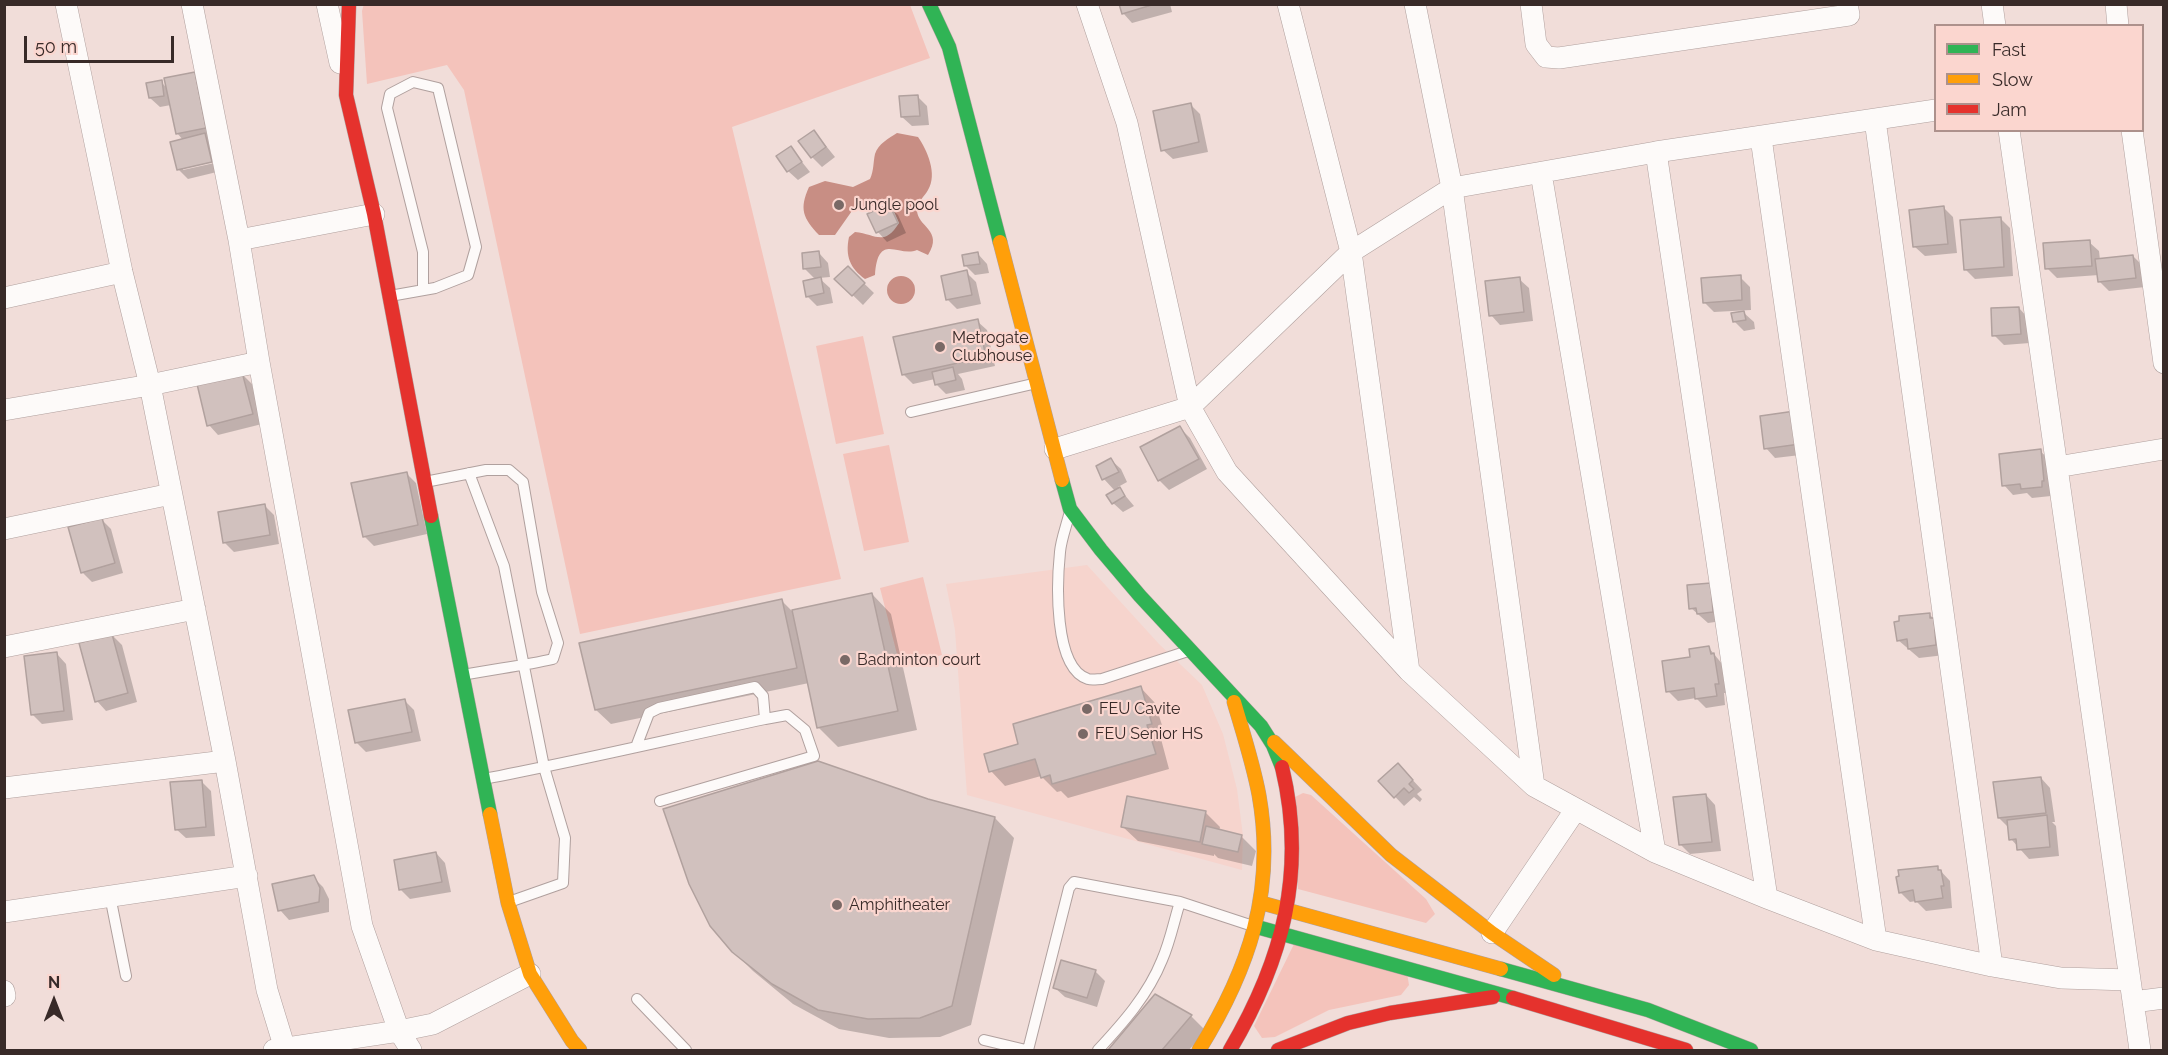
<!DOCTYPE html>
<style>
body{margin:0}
#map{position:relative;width:2168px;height:1055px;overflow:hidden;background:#f1ddd9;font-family:Raleway,sans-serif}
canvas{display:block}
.frame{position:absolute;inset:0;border:6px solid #382a28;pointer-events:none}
.legend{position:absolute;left:1934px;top:24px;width:210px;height:108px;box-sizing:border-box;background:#fbd6cf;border:2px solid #ad918c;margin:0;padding:8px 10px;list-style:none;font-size:18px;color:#382a28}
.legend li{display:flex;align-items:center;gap:12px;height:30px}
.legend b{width:30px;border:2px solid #ad918c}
.north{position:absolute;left:24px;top:971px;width:60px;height:60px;-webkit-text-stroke:4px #fbd6cf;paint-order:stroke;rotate:0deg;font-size:16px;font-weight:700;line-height:24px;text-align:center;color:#382a28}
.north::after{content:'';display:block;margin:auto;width:21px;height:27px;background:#382a28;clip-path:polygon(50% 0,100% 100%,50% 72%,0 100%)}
.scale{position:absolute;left:24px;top:36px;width:150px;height:27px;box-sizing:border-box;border:3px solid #382a28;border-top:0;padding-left:8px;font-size:18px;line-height:21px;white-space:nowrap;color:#382a28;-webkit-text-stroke:4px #fbd6cf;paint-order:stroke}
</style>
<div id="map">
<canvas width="2168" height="1055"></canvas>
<div class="frame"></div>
<ul class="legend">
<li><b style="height:8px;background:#30b455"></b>Fast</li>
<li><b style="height:8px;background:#ff9f0a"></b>Slow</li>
<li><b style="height:8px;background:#e5322d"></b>Jam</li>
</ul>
<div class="north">N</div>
<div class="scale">50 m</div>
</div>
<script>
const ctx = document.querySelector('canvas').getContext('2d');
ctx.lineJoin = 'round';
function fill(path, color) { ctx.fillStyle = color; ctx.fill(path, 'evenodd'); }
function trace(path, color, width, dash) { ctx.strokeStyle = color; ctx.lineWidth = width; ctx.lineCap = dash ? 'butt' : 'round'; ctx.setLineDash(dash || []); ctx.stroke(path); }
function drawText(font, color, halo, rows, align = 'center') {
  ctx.font = font + ' Raleway,sans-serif'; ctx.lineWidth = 4.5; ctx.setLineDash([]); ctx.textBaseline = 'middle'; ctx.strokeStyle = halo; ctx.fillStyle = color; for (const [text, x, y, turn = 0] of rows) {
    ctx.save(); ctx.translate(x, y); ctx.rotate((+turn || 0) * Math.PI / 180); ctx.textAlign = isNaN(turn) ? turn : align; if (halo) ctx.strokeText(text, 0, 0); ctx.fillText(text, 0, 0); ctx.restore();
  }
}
fill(new Path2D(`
 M1087,565L1159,644L1202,685L1223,734L1237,789L1243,836L1242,870L967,795L955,630L946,584Z`), '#f6d4cd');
fill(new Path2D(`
 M364,4L910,5L930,58L732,127L841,579L580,634L464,90L447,65L367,84L362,11Z
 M863,336L884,434L836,444L816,346Z
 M889,445L909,542L864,551L843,454Z
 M923,577L942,655L900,666L880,588Z
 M1303,793L1311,795L1426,899L1435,914L1426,923L1298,889L1295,797Z
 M1295,942L1407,973L1409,985L1401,995L1329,1010L1275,1037L1262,1038L1254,1026Z`), '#f4c3bb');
fill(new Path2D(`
 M897,133L918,137C927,150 938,174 928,190C925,196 917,202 917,210C917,227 944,230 928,255L917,250C899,258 878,231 875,275L865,279C850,268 845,256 849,237L855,232C876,234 884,247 899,223L889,200L872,206L854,208L835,235H819C803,218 799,209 809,187L825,181L853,187L870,179C874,170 873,163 875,154C878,144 889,138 897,133Z
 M887 290a14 14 0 1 1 28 0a14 14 0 1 1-28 0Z`), '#c88e84');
fill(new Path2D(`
 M1120,4H1170L1172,12L1132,23L1123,13Z
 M195,74L218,159L183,167V170L219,162L221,171L188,179L178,169L183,140L177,133L171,105L160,107L150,98L161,82L168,89Z
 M917,96L927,106L929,125L912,126L902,117Z
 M1190,104L1200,114L1208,152L1173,159L1163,150Z
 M814,131L835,157L822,167L812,157Z
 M790,147L810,172L798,180L788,171Z
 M888,205L898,215L906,233L887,242L878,232Z
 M1943,207L1953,217L1957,253L1925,256L1915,247Z
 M2000,218L2010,228L2013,276L1975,279L1965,269Z
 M2089,242L2099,251L2100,260L2133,256L2143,266L2145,287L2109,291L2099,281V275L2057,278L2047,268Z
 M819,253L828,263L830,277L819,278L830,288L833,303L817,306L808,297L805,282L816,280L804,268Z
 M978,254L987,264L989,273L975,275L966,266Z
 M848,268L874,293L863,305L836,279Z
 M966,272L976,282L981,304L957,309L948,300L943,277Z
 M1740,277L1750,287L1751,310L1714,312L1704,302Z
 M1519,279L1529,288L1533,321L1500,325L1491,315Z
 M2019,308L2028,318L2030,343L2004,345L1994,335Z
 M1744,313L1754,322L1755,329L1744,331L1734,321Z
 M977,321L987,330L995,366L958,374L962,379L965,390L946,394L936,384L935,379L913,384L903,374Z
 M242,374L252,384L262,424L218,435L209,425Z
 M1761,417L1809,454L1775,458L1766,448Z
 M1180,428L1190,438L1207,469L1169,490L1159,480Z
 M2040,451L2050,460L2051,496L2032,498L2027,493L2013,495L2004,485Z
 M1111,460L1121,469L1127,482L1118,487L1134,506L1123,512L1113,503L1115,491L1104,479L1097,467Z
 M406,473L416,483L427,534L374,546L364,536Z
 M264,505L274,515L279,544L234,552L225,543Z
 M101,519L111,529L123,573L92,582L82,572Z
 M1714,585L1722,621L1708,623L1691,608Z
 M872,594L891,614L917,730L838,747L818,727L809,683L611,724L596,710L782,601L793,612Z
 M1929,614L1939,624L1945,655L1919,658L1898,640Z
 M112,635L122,645L137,702L106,711L97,701Z
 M1709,648L1723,665L1728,693H1724L1725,705L1706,708L1696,698L1678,701L1668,691L1692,658Z
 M57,654L66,664L73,720L42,724L32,714Z
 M1141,688L1155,703L1166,738L1161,739L1169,769L1068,798L1061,791L1057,792L1041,776L1005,786L991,771Z
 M404,700L414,710L421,741L366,752L356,742Z
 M1408,775L1422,790L1417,794L1422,799L1420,802L1414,797L1404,806L1380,781Z
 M2041,778L2050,788L2055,822H2052L2056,826L2059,856L2029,859L2011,839L2009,828L1999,818Z
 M201,781L211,791L215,836L186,838L176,829Z
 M1706,795L1715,805L1721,851L1690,854L1680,844Z
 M928,800L995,818L1014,838L971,1025L940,1037L889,1038L839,1029L793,1004L753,971L733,951Z
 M1205,812L1220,827L1219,831L1241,836L1256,851L1252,866L1218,858L1214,854V856L1138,841L1123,827Z
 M436,853L445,863L451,892L410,899L401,890L395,861Z
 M1937,867L1950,881L1952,908L1926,911L1916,901L1910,902L1900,892Z
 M313,877L323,887L329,899V912L289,920L280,910Z
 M1095,971L1105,981L1097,1007L1065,997L1055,988Z
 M1155,996L1191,1016L1206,1031L1189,1050H1110Z`), '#0003');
const building = new Path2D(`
 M1119,4H1155L1122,14Z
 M195,72L206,128L176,134L164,78Z
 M162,80L164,96L149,98L146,83Z
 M918,95L920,116L901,117L899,96Z
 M1191,103L1199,142L1161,151L1153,111Z
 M814,130L826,147L811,158L798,141Z
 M205,133L212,162L177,170L170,142Z
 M791,146L802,162L787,172L776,156Z
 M889,204L898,223L876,233L867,214Z
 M1944,206L1948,244L1913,247L1909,210Z
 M2001,217L2004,267L1964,270L1960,220Z
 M2090,240L2092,266L2045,269L2043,243Z
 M819,251L821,267L803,269L802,253Z
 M978,252L980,264L964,266L962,255Z
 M2133,255L2136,278L2098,282L2095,259Z
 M848,266L865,283L852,296L834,279Z
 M967,270L972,295L946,300L941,276Z
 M1741,275L1742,300L1703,303L1701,278Z
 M821,277L824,293L806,297L803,281Z
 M1520,277L1524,312L1489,316L1485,281Z
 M2019,307L2021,334L1992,336L1991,308Z
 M1744,311L1746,320L1733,322L1731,313Z
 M978,319L986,357L902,375L893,337Z
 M953,367L956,380L935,385L932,372Z
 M242,372L253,414L207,426L197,384Z
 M1795,411L1800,444L1764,449L1760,416Z
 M1180,426L1199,459L1158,481L1140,447Z
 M2041,449L2044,481H2042V487L2021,489L2020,484L2002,486L1999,454Z
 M1111,458L1119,472L1102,480L1096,466Z
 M407,472L418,525L363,537L351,483Z
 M1120,487L1125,496L1112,504L1106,495Z
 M265,504L270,535L223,543L218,512Z
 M102,518L115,563L81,573L68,527Z
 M1711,583L1713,612L1697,614L1696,608L1689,609L1687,585Z
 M872,593L898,711L817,728L792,610Z
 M782,599L797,668L595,710L579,643Z
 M1930,613V618H1934L1936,645L1908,649L1907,639L1897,641L1894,622L1899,621V616Z
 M112,634L128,693L95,702L79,643Z
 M1709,646L1711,654L1714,653L1719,684H1715L1717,696L1695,699L1694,688L1666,692L1662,661L1690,657L1689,649Z
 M57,652L64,711L31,715L24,656Z
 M1141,686L1152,724L1147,725L1156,754L1052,784L1050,775L1041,778L1035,759L989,772L984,754L1018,744L1013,724Z
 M405,699L412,732L355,743L348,710Z
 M818,761L928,799L995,817L952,1006L920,1018L868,1019L818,1010L772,984L732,952L710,926L689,884L663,809Z
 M1398,763L1413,780L1409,784L1414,789L1409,793L1404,788L1394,798L1378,781Z
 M2041,777L2046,813L1998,818L1993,782Z
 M202,780L206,827L175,830L170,782Z
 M1706,794L1712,842L1679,845L1673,797Z
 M1127,796L1206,811L1200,842L1121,827Z
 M2047,815L2050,847L2017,850L2016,839L2009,840L2007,820Z
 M1206,826L1242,835L1238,852L1202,844Z
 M436,852L442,882L399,890L394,860Z
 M1938,866V870H1941L1944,886H1941L1943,898L1915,902L1913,890L1899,893L1896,877L1899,876L1898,870Z
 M314,875L320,888L319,902L278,911L272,884Z
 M1061,960L1096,970L1087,998L1053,988Z
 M1155,994L1192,1015L1162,1050H1108Z`);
fill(building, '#d1c1be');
trace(building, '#b1a19e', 1.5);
const lane = new Path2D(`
 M390,296L435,288L468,275L476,247L438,88L413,82L390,94L387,108L423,252V290
 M911,412L1037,383
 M469,473L504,566L544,767L565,838L563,883L509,902
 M425,482L486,470H509L523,482L542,592L558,643L553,659C523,666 493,669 463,675
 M1069,515C1066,527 1061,540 1060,552C1057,581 1053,668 1088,679C1092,680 1098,679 1102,679L1188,651
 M484,779C578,761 671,739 765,719L763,696L755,687L659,708L649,713L636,747
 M660,801L814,756L805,730L787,715L765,719
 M110,896L126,976
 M637,999L686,1050
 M984,1040L1026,1050
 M1028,1050L1069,888L1074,882L1180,902L1256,927
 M1098,1050C1123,1023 1148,995 1162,960C1170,942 1174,921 1180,902`);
const street = new Path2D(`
 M66,4L122,272L150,385L225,761L267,990L285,1049
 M192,4L239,240L259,362L362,926L399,1031L411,1050
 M327,4L340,63
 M1087,4L1127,123L1190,407L1227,472L1409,671L1534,786L1655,852L1767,898L1876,940L1992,966L2061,978L2130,980
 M1288,4L1351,252L1409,671
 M1415,4L1452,188L1534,786
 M1531,4L1536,44L1546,57L1559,58L1849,15L1847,4
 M1992,4L1995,26
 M2116,4L2118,26
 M1875,120L1992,966
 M2009,130L2140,1050
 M2132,130L2164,363
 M1761,138L1876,940
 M1656,152L1767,898
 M1541,173L1655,852
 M239,240L374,214
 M4,298L122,272
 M4,410L150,385L259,362
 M1055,449L1190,407L1351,252L1452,188L1656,152L1936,110
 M2057,467L2164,449
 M4,529L171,494
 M4,647L195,609
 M4,788L225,761
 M4,912L247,876
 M1492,933L1576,809
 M4,991L5,996
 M2133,1002L2164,998
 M274,1050L399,1031L433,1024L530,974`);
const fast = new Path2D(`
 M929,4L949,47L1000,242
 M1062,480L1070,509L1101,550L1140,596L1261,726L1273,745L1282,767
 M431,516L490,814
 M1257,927L1513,998
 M1501,969L1648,1010L1751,1050`);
const slow = new Path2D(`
 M1000,242L1062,480
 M1274,742L1391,855L1492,933L1554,975
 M490,814L508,903L530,974L572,1041L580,1050
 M1262,903L1501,969
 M1199,1050C1249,969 1276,891 1259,795C1253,763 1243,733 1234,702`);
const jam = new Path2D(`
 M349,4L346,95L374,214L431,516
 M1513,998L1686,1050
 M1230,1050C1283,960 1307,871 1282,767
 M1278,1050L1348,1023L1390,1013L1493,997`);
trace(lane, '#b0a09e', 12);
trace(street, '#b0a09e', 22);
trace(fast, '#b0a09e', 15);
trace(slow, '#b0a09e', 15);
trace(jam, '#b0a09e', 15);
trace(lane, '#fdfaf9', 10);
trace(street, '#fdfaf9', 21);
trace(fast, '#30b455', 14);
trace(slow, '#ff9f0a', 14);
trace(jam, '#e5322d', 14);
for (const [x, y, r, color] of [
 [839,205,6,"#796966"],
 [940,347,6,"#796966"],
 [845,660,6,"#796966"],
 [1087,709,6,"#796966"],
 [1083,734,6,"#796966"],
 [837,905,6,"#796966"]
]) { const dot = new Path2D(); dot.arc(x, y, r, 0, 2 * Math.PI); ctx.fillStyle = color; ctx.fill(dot); trace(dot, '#fbd6cf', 2); }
drawText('16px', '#382a28', '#fbd6cf', [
 ["Jungle pool",851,205],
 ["Metrogate",952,338],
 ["Clubhouse",952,356],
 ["Badminton court",857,660],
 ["FEU Cavite",1099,709],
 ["FEU Senior HS",1095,734],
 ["Amphitheater",849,905]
], 'left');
</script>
